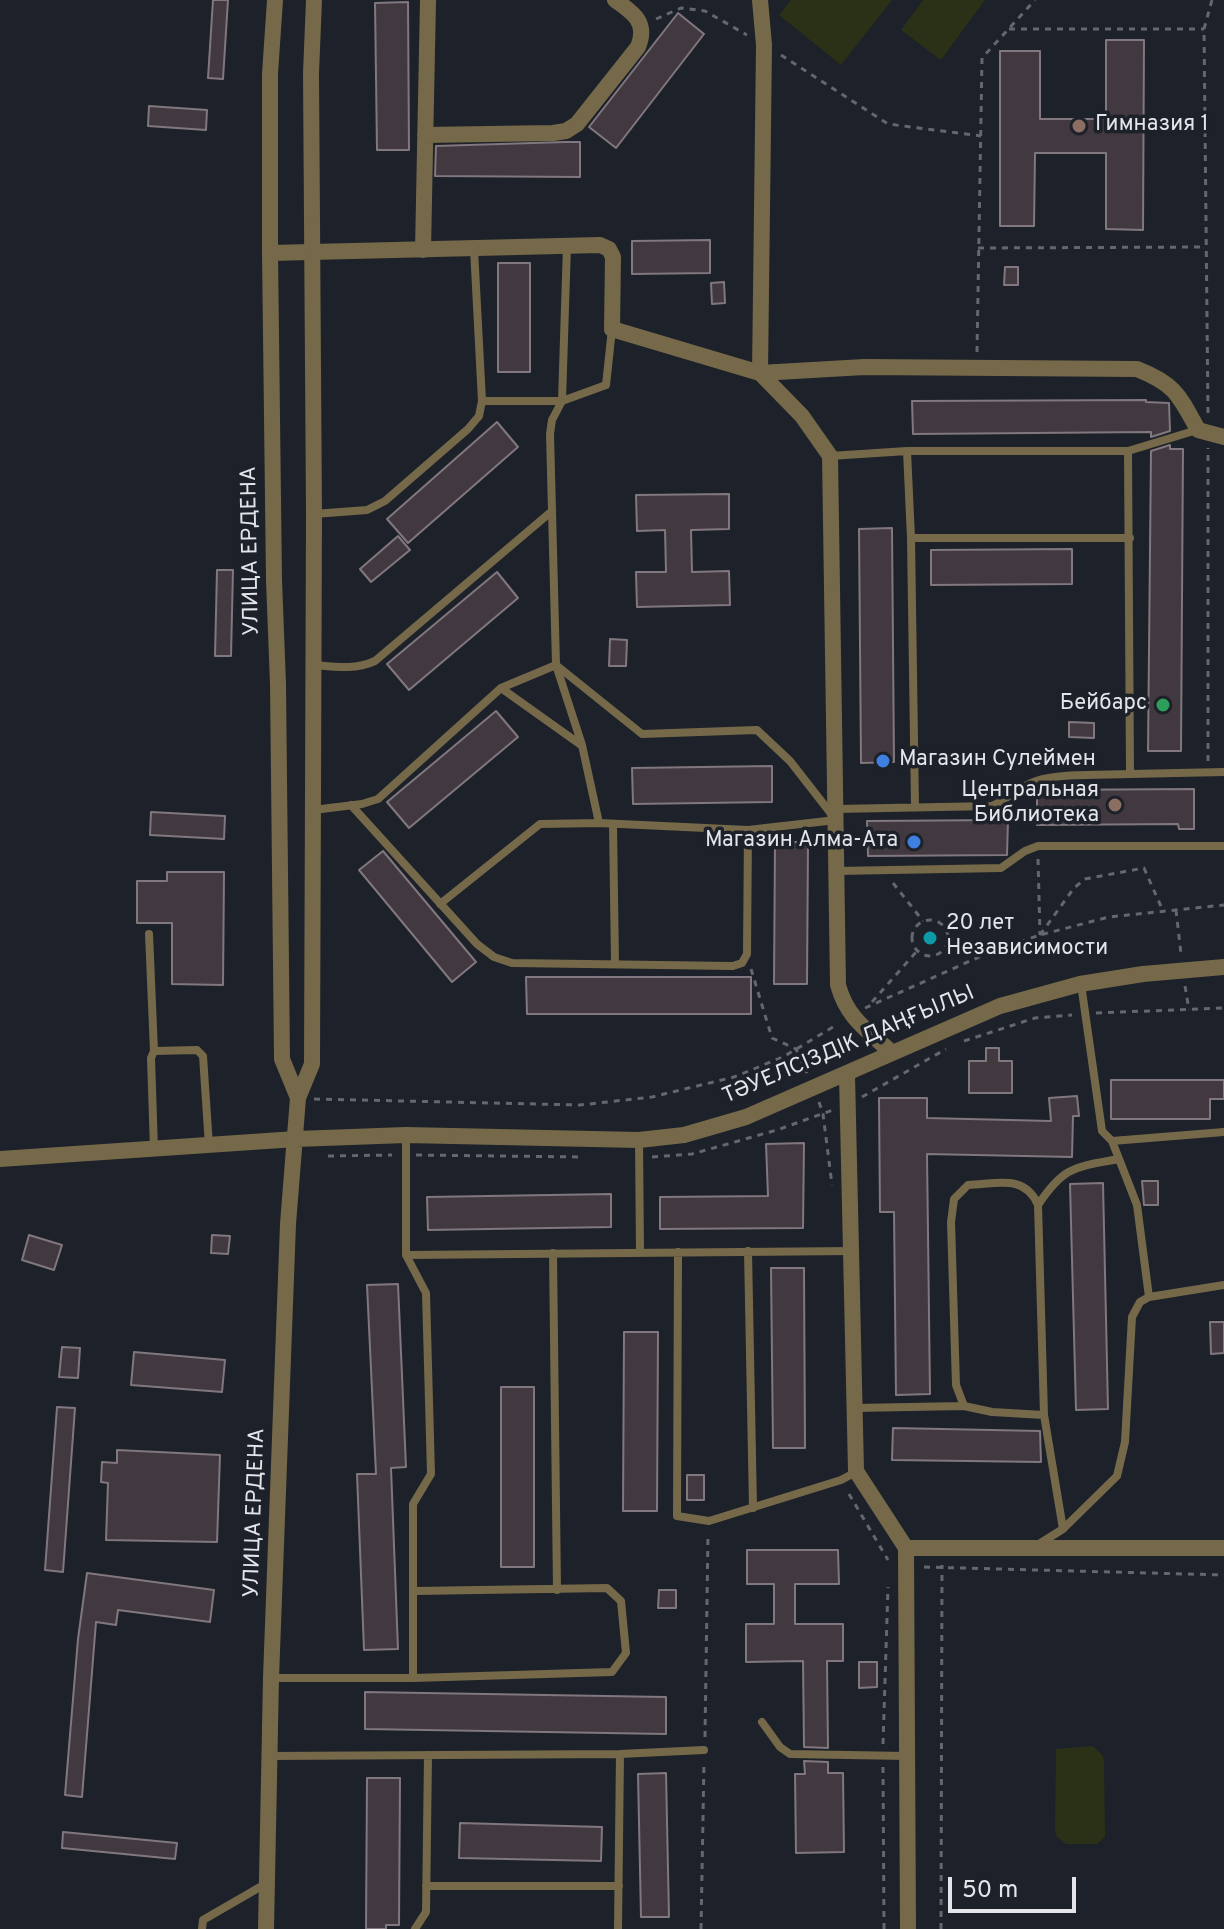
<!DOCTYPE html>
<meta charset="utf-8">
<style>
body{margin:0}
#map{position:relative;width:1224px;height:1929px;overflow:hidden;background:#1d2129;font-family:Overpass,sans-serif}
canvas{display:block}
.scale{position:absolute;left:948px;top:1877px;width:128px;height:36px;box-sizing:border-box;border:4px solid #e3e5eb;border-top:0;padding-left:10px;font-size:24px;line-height:28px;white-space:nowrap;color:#e3e5eb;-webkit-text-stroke:6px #1d2129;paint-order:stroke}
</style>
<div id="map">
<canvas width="1224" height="1929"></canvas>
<div class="scale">50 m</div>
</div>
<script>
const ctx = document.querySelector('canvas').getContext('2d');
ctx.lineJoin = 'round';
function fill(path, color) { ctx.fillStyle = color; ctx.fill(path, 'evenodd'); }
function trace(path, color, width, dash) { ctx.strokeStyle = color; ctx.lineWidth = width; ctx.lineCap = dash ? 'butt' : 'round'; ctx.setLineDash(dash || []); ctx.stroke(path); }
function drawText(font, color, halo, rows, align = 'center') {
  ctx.font = font + ' Overpass,sans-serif'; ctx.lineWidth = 7; ctx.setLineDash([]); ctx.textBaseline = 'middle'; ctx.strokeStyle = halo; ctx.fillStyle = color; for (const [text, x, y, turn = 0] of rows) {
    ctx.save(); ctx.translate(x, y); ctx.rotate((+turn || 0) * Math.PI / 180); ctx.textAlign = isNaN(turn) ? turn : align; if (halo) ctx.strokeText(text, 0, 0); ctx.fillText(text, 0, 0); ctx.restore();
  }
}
fill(new Path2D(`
 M791,0H892L841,65L779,15Z
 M923,0H985L941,60L901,30Z
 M1093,1746L1103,1756L1104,1762L1105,1837L1097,1844H1066L1057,1837L1055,1832L1056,1749Z`), '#2b3116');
const building = new Path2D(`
 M213,0H228L223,79L208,78Z
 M408,2L409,150H377L375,3Z
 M678,13L704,34L616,148L589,127Z
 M1106,40H1144L1143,230L1106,229V153H1035L1034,226H1000V51H1040V119H1106Z
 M149,106L207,110L206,130L148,126Z
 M565,142H580V177L435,176L436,146Z
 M710,240V273L632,274V241Z
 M498,263H530V372H498Z
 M1005,267H1018V285H1004Z
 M724,282L725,303L712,304L711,283Z
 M1146,400V402L1169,403L1170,431L1151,437V432L913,434L912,401Z
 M497,422L518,447L408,543L387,519Z
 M1170,445V449H1183L1181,751H1148L1151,451Z
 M729,494V529L691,530L692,572L729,571L730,605L637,607L636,572H666L665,530L637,531L636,495Z
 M892,528L894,762L861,763L859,529Z
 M398,536L410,550L371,582L360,569Z
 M1072,549V584L931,585V550Z
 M217,570H233L231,656H215Z
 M497,572L518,598L409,690L387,664Z
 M610,639L627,640L626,666H609Z
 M496,711L518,737L409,828L387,802Z
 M1069,722L1094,723V738L1069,737Z
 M772,766V802L633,804L632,768Z
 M1194,789V829H1179L1178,824L1037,825V790Z
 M151,812L225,816L224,839L150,835Z
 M1008,820L1007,855L868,856L867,821Z
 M775,842H808L807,984H774Z
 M383,851L476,962L452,982L359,870Z
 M167,872H224L223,985L172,984V923H137V881H167Z
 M526,977H751V1014H527Z
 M986,1048H999V1061H1012V1093H969V1061H986Z
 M1111,1080H1224V1099H1210V1119H1111Z
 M1077,1096L1079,1116H1073L1072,1157L927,1154L930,1394L896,1395L894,1212H880L879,1098H927V1118L1051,1121L1049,1098Z
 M804,1143L803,1228L660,1229V1197L768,1196L766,1144Z
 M1142,1181H1158V1205H1144Z
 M1103,1183L1108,1409L1076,1410L1070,1184Z
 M611,1194V1227L428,1230L427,1197Z
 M29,1235L62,1245L54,1270L22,1260Z
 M212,1235L230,1236L228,1254L211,1253Z
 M771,1268H804L805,1448H773Z
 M398,1284L406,1467L391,1468L398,1649L364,1650L357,1474H376L367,1285Z
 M1210,1322H1224V1353L1211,1354Z
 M624,1332H658L657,1511H623Z
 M62,1347L80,1348L78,1378L59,1377Z
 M134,1352L225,1360L222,1392L131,1385Z
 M501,1387H534V1567H501Z
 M57,1407L75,1408L63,1572L45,1570Z
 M893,1428L1040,1431L1041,1462L892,1460Z
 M117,1450L220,1455L217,1542L106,1540L108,1483L101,1482L102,1462L117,1463Z
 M687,1475H704V1500H687Z
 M747,1550H838L839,1584H795V1624H843V1661H827L828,1748L804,1747L803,1661L746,1662V1624H774V1584H747Z
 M87,1573L214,1590L210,1622L118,1610L116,1625L96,1622L82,1797L65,1795L78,1639Z
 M659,1590H676V1608H658Z
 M859,1662H877V1687L859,1688Z
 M365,1692L666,1697V1734L365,1729Z
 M804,1761L828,1762V1773H843L844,1852L796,1853L795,1774H805Z
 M666,1773L669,1917H641L638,1774Z
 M367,1778H400L399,1925H386V1929H366Z
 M460,1823L602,1827L601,1861L459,1858Z
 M63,1832L177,1843L175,1859L62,1848Z`);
fill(building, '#423940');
trace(building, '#81777e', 2);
trace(new Path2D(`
 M656,19L681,8L705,11L747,35
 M1009,29H1204
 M781,55L888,124L981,136
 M978,248L1205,247
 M977,352L982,58L1035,0
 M1208,413L1204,29L1212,0
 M1208,761V448
 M1038,859L1040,935
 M893,883L923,921
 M1176,910L1181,954
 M912 938a18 18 0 1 1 36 0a18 18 0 1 1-36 0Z
 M1040,935L1074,888L1085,879L1144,868L1163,911
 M949,944L988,953
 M751,969L772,1038L796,1049L807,1073
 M1185,986L1189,1010
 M872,1002L917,951
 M865,1008L988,953L1040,935L1109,917L1224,905
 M1096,1013L1224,1008
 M964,1041L1035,1018L1072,1015
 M862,1097L946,1049
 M314,1099L580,1105L652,1097L734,1077L783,1057L838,1024
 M819,1102L823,1114L832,1185
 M416,1155L584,1157
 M328,1156L392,1155
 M652,1157L692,1154L777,1130L833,1110
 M849,1494L888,1560
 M924,1567L1224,1575
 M705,1737L708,1533
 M883,1744L888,1587
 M883,1767L884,1929
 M701,1929L704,1761
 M941,1929L942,1565`), '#63676e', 3, [6, 6]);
trace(new Path2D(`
 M482,401H562L567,245
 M1128,451L1197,430
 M830,456L907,451
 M314,514L367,510L385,501L468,429L479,416L482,401L474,249
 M911,538H1130
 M314,665C336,667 355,670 375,661L552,511
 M501,688L581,745
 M351,805L477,944L494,957L512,963L733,966L742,963L747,954L748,830L599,823L540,824L440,904
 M915,807L911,538L907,451H1128L1130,774L1224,772
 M836,809L992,806C1008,799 1020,786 1036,781C1059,773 1104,775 1130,774
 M313,810L362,804L378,799L501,688L556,665L642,734L757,730L790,761L836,820L748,830
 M599,823L582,745L556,665L550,434L552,420L562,401L606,385L612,329
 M613,824L615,964
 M837,871L1001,868L1025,851L1038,846H1224
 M149,934L154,1051
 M1081,984L1102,1131L1112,1141L1224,1132
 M406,1135V1255L426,1293L431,1474L413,1504V1678
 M639,1140L640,1252
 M1112,1141L1137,1205L1149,1297
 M154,1150L151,1058L154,1051L197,1050L203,1056L209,1146
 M1038,1205C1064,1166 1075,1167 1119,1159
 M748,1251L753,1508
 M678,1252L677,1516L709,1521L841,1480L856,1472
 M553,1253L557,1590
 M406,1255L852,1251
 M964,1406L956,1385L951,1222L954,1199L968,1185C997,1184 1025,1174 1038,1205L1044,1415L1063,1529
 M855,1408L964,1406L992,1412L1044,1415
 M1039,1544L1063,1529L1117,1476L1125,1442L1132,1317L1140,1302L1149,1297L1224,1285
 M271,1678H413L612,1672L626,1653L621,1601L607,1588L414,1591
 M762,1722L780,1747L790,1754L906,1756
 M270,1756L620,1754L704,1750
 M426,1886H619
 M202,1929L203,1920L267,1883
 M415,1929L426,1912L428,1755
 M618,1929L620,1754`), '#75694a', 8);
trace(new Path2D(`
 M760,0L764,45L760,373L802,416L830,456L838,985C847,1018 867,1030 891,1052
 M425,135L553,133L566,131L577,124L638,47C648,23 634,13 615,0
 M423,250L428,0
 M270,253L600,245L609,249L613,257L612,329L760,373L864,367L1137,369C1175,384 1179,395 1198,430L1224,437
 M847,1075L856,1471L906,1548L908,1929
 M0,1159L296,1139
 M906,1548H1224`), '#75694a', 16);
trace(new Path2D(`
 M275,0L270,74V253L274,580L278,684L282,1059L298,1098
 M296,1139L406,1135L639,1140L684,1135L746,1117L1000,1006L1080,984L1143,974L1224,967
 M266,1929L271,1678L288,1224L298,1098L312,1064L314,514L311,73L314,0`), '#75694a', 16);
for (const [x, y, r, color] of [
 [1079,126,8,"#8d6e63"],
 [1163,705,8,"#2e9e5b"],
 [883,761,8,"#3f7fe0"],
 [1115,805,8,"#8d6e63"],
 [914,842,8,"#3f7fe0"],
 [930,938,8,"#0f9aa8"]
]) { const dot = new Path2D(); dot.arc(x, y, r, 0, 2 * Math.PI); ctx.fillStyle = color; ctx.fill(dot); trace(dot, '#1d2129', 3); }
drawText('22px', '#e3e5eb', '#1d2129', [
 ["Гимназия 1",1095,126],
 ["Бейбарс",1147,705,"right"],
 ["Магазин Сулеймен",899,761],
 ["Центральная",1099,792,"right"],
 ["Библиотека",1099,817,"right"],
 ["Магазин Алма-Ата",898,842,"right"],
 ["20 лет",946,925],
 ["Независимости",946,950]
], 'left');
drawText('22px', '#e3e5eb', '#1d2129', [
 ["УЛИЦА ЕРДЕНА",252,551,-91],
 ["ТӘУЕЛСІЗДІК ДАҢҒЫЛЫ",849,1046,-23],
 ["УЛИЦА ЕРДЕНА",256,1513,-88]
]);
</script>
